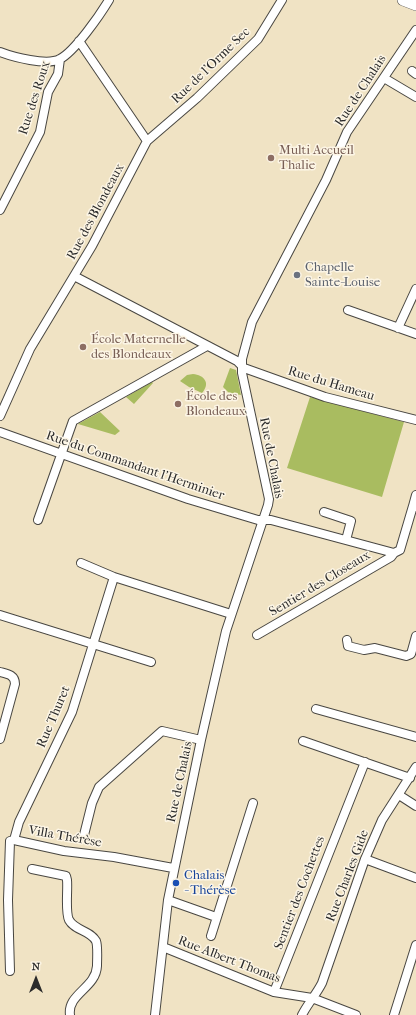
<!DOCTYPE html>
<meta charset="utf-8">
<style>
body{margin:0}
#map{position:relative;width:416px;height:1015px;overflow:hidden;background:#f0e3c4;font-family:"IM FELL French Canon",serif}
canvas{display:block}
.north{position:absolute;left:16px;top:959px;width:40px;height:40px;-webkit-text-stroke:3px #fcf5e5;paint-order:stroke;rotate:0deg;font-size:11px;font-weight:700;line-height:16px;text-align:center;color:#2b2b2b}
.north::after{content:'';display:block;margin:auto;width:14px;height:18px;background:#2b2b2b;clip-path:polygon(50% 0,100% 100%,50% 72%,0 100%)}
</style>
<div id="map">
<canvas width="416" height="1015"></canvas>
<div class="north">N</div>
</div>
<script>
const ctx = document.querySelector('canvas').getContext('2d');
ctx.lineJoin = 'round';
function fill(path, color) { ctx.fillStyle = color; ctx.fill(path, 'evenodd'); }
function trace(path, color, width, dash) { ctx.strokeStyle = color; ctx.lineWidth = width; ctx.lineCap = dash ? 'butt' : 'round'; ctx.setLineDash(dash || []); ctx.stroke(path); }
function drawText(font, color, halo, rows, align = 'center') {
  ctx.font = font + ' "IM FELL French Canon",serif'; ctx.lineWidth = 3; ctx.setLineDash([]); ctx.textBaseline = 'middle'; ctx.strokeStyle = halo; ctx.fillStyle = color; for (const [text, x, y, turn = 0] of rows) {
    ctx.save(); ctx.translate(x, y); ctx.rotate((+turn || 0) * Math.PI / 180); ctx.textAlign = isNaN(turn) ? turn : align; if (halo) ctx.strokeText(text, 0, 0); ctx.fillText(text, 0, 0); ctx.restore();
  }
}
fill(new Path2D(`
 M230,368L236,370L241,395L229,393L223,387Z
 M193,374C204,375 211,383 202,393L189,387L180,381L187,375Z
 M152,382L153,383L134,404L126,397Z
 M310,397L404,422L382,497L287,468Z
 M100,412L120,431L115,435L78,424Z`), '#a9bc60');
const street = new Path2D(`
 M79,41L147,141
 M0,52C13,57 47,66 60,59C75,51 100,15 109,0
 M412,71L416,74
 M384,78L416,97
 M147,141L197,98L258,39L282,0
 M0,210L40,132L48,92L58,74L60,59
 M74,276L237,361L244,368L325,397L416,420
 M348,310L416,334
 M398,328L416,289
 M0,416L30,349L92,246L147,141
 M0,432L188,499L258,520H271L394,553L400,550L413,506L416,507
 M413,506L416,495
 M324,512L351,521L346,540
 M38,520L73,421L207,346
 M81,563L114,577L231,614
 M0,615L151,662
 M257,635L391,557L394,553
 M347,640L348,646L364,650L375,648L406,656L411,654L416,636
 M0,672C8,674 15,675 15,684L0,739
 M316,709L416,737
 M303,741L410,778
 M399,795L416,806
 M84,835L92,803L99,787L162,731L201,740
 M14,840L19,822L72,712L114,577
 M365,859L416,878
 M32,869L66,876L67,880C68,890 65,912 69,920C75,931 90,930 96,941C98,946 97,959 97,966C96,988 67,994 70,1015
 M168,900L216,917
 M211,936L253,803
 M163,947L274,992L312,998L356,1015
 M10,971L8,900L10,841L14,840L64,851L114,857L173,868
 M274,992L365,762
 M155,1015L168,900L201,740L226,631L268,505L269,499L242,373V359L252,322L326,180L347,132L416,30
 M302,1015C308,1003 316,995 322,983L365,859L382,820L416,767
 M394,1015L416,945`);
const secondary = new Path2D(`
 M403,0L416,5`);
trace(street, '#494742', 10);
trace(secondary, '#494742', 12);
trace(street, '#fff', 8);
trace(secondary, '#fff', 11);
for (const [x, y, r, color] of [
 [271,158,4,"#8d6e63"],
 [297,275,4,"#6b7280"],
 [83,347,4,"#8d6e63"],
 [178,404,4,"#8d6e63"],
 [176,883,4,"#1a4fb4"]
]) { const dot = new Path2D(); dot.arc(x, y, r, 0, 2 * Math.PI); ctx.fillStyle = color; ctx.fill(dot); trace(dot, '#fcf5e5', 1.5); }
drawText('13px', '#2b2b2b', '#fcf5e5', [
 ["Rue de l'Orme Sec",211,66,-44],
 ["Rue de Chalais",361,91,-57],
 ["Rue des Roux",35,98,-72],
 ["Rue des Blondeaux",96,212,-62],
 ["Rue du Hameau",331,384,17],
 ["Rue de Chalais",271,458,79],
 ["Rue du Commandant l'Herminier",135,466,19],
 ["Sentier des Closeaux",320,584,-31],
 ["Rue Thuret",54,717,-67],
 ["Rue de Chalais",180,782,-78],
 ["Villa Thérèse",65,837,10],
 ["Rue Charles Gide",348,876,-69],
 ["Sentier des Cochettes",300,893,-69],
 ["Rue Albert Thomas",229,960,21]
]);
drawText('13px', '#785e54', '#fcf5e5', [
 ["Multi Accueil",279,151],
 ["Thalie",279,166],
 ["École Maternelle",91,340],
 ["des Blondeaux",91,355],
 ["École des",186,397],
 ["Blondeaux",186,412]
], 'left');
drawText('13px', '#5b616d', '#fcf5e5', [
 ["Chapelle",305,268],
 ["Sainte-Louise",305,283]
], 'left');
drawText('13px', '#164399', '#fcf5e5', [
 ["Chalais",184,876],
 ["- Thérèse",184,891]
], 'left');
</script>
